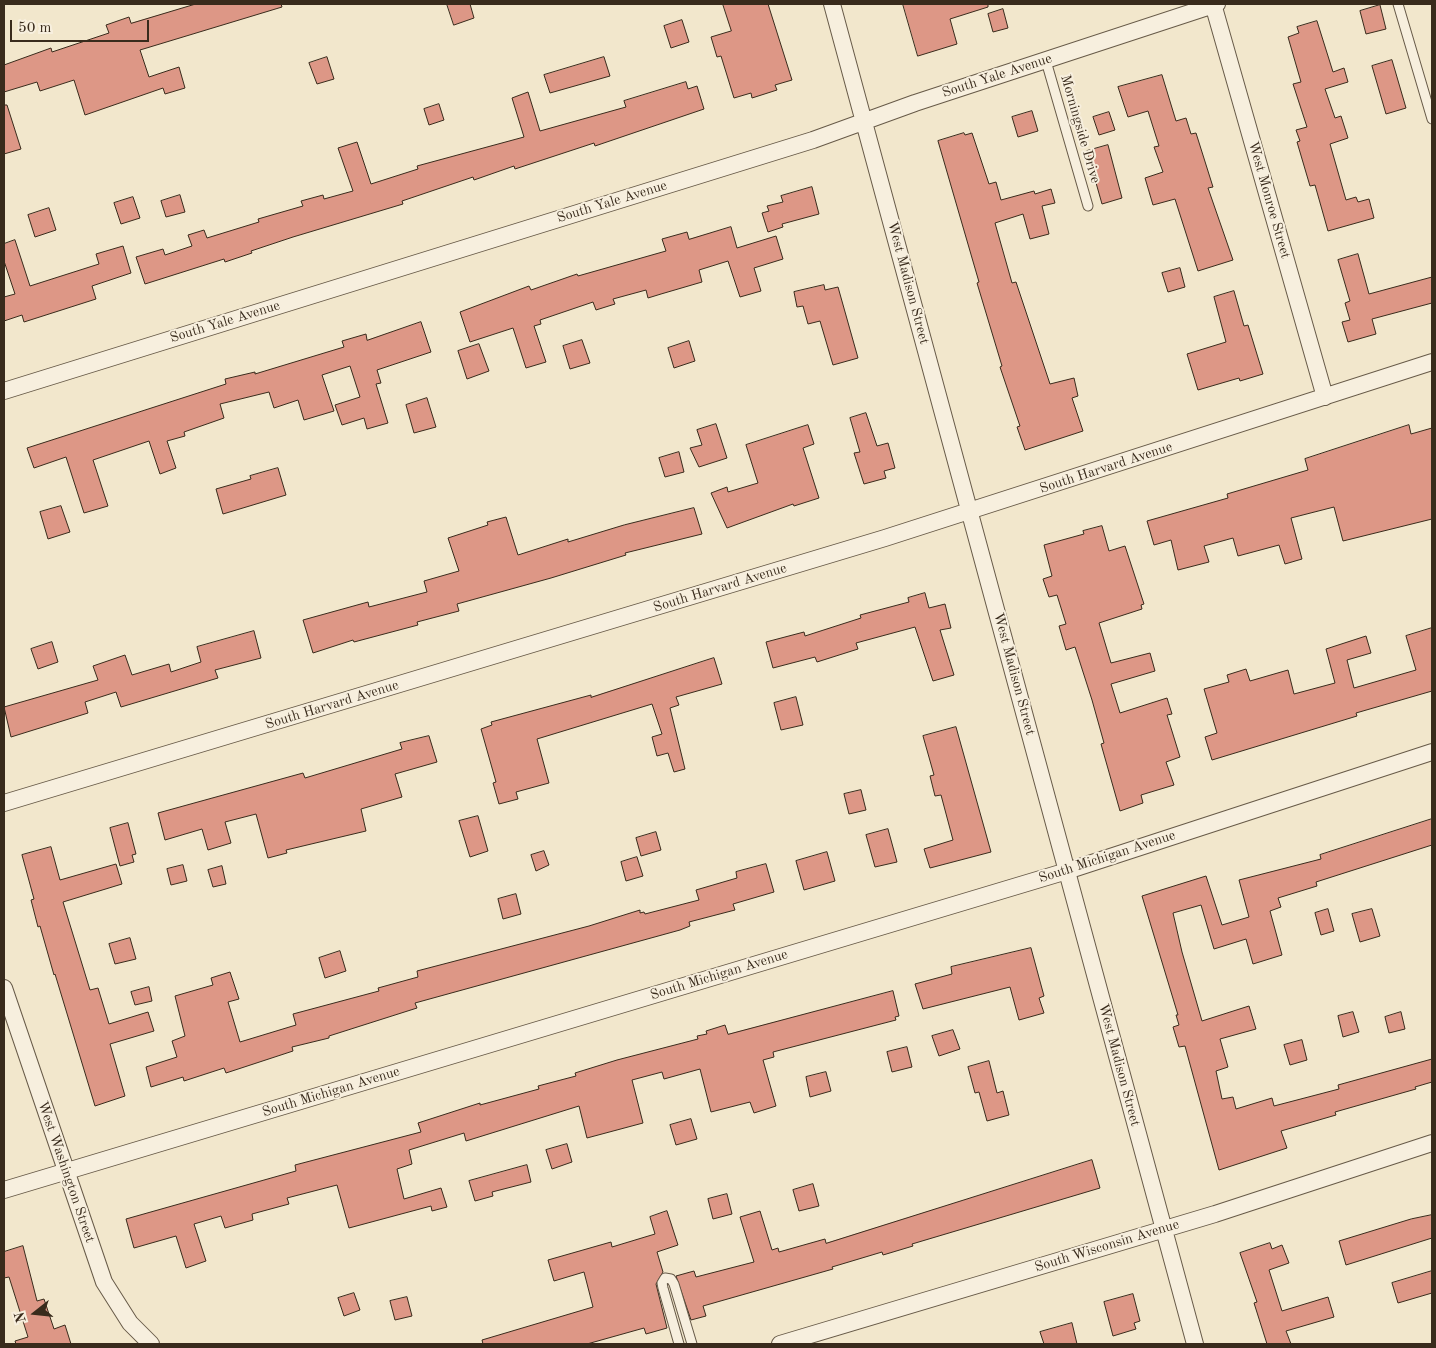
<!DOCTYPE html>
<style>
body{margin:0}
#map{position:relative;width:1436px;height:1348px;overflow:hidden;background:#f2e7cc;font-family:"Old Standard TT",serif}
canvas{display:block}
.frame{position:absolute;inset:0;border:5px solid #392b1c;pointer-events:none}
.north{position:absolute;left:10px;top:1288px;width:50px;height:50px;-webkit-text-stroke:4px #f7efde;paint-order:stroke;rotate:254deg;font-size:14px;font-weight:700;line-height:20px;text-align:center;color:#392b1c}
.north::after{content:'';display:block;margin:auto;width:18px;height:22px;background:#392b1c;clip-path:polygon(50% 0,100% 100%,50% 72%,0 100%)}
.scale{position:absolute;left:10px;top:20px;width:139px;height:22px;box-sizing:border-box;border:2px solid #392b1c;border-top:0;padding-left:6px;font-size:15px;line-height:18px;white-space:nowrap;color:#392b1c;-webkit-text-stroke:4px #f7efde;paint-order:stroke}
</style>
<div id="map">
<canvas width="1436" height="1348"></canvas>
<div class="frame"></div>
<div class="north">N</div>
<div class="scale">50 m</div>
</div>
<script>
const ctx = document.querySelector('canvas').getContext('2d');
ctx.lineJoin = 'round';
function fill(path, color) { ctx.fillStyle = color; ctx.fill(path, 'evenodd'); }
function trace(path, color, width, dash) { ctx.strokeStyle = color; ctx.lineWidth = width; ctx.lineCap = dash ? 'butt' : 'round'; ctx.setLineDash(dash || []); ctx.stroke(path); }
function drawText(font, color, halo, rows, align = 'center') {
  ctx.font = font + ' "Old Standard TT",serif'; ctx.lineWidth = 4; ctx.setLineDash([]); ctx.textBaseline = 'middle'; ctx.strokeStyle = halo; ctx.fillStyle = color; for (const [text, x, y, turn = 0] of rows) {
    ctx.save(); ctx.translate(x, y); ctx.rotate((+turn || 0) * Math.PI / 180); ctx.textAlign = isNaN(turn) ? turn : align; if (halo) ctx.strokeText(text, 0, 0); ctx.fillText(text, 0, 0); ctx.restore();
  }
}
const building = new Path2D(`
 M196,4H281L282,7L140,50L149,77L179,67L185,88L165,94L163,88L85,115L74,80L40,91L37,82L4,92V65L51,48L52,52L109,33L106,25L129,17L131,23Z
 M447,4H470L474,18L454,25Z
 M723,4H768L792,80L775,85L777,90L752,98L751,93L734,98L721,56L717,57L711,37L731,31Z
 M903,4H988V7L950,19L957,44L918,56Z
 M1380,5L1386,29L1366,34L1360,11Z
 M1003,9L1008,28L993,32L988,14Z
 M682,20L689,42L671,48L664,26Z
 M1317,21L1333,72L1344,68L1348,82L1325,89L1335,118L1341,116L1348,138L1330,144L1346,200L1356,197L1358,202L1369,199L1374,218L1328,231L1315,185L1310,186L1297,142L1300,141L1296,130L1307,127L1293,84L1301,82L1288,37L1299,33L1297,27Z
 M327,57L334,79L317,84L309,63Z
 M604,57L610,76L550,93L544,75Z
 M1392,60L1406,108L1386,114L1372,66Z
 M1162,75L1176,121L1186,118L1191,134L1196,133L1213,187L1208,188L1233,260L1198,271L1175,199L1153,205L1145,178L1163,172L1154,147L1159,146L1148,111L1128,117L1118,87Z
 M686,82L688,89L697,86L704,109L595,146L594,143L515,169L514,166L474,180L473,177L402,201L403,204L293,237L251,251L252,253L225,262L224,259L145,284L136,257L163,249L165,255L192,246L188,235L204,230L207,238L259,222L258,219L303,206L301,201L323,195L324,199L353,191L338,148L357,142L371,184L418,169L417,166L524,137L512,98L528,92L540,131L626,107L624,101Z
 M439,104L444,120L429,125L424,109Z
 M4,105H7L21,149L4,154Z
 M1032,111L1038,131L1018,137L1012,117Z
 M1109,112L1115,130L1099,135L1093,117Z
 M964,133L965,135L972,133L989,184L996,182L1001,200L1034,191L1035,194L1051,189L1055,203L1042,206L1049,234L1030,239L1023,214L995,223L1012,283L1016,282L1050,384L1074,378L1078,396L1072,398L1083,431L1025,450L1017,427L1020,426L1000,367L1002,366L977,283L979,282L938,141Z
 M1108,145L1122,198L1102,204L1087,151Z
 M812,187L819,214L782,224L783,227L768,232L762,213L769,211L767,206L783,202L781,196Z
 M180,195L185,212L166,217L161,201Z
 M133,197L140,218L121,224L114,203Z
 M49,208L56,230L35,237L28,215Z
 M731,227L737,248L776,236L783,259L754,268L761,291L740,297L728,261L699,270L702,282L661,294L648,298L646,290L613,299L615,304L596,310L593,302L540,320L541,324L534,326L546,362L526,368L513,328L470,342L460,312L529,286L531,290L577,274L578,276L666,251L662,239L687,232L689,239Z
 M15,240L30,286L99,264L96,254L123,246L131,273L92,286L96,299L24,322L22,315L4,321V297L15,294L4,261V244Z
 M1358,254L1369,294L1432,277V303L1372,319L1376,334L1348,342L1342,322L1350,320L1345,303L1350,301L1338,260Z
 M1180,268L1185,287L1168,292L1162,273Z
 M824,285L825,290L838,287L858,358L833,365L820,321L808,324L803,306L797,307L794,292Z
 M1234,291L1244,326L1248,325L1263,374L1240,381L1239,378L1198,390L1187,354L1226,342L1214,297Z
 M421,322L431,352L377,370L381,383L376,384L388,423L367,429L364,418L342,425L335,405L360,397L350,366L322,375L334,411L304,420L298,400L274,408L269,392L220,404L224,418L184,432L185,436L167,441L176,468L160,474L149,441L93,460L108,506L84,513L66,457L34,468L27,448L226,384L225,379L255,372V374L344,347L342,341L366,334L367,340Z
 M582,340L590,363L570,369L563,346Z
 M689,341L695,361L674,368L668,348Z
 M479,344L489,371L467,379L458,351Z
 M427,398L436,427L414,433L406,405Z
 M866,413L877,446L888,443L895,468L884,471L886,478L864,484L854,453L860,452L850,418Z
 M716,424L727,458L699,467L690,448L702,445L697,430Z
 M808,425L814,444L803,448L819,498L794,506L793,504L727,528L711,493L727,487L728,492L758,483L746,445Z
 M1409,425L1411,434L1432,428V519L1343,541L1334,507L1291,518L1302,559L1285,564L1279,545L1238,556L1233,538L1204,546L1209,562L1178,570L1171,540L1154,545L1147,521L1228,498L1227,494L1308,470L1305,459Z
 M679,452L684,472L665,477L659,458Z
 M278,468L286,495L223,514L216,489L251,479L250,476Z
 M61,506L70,532L48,539L40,512Z
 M694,508L702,534L625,553L626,555L551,578L457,604L459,611L417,622L418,625L354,642L353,640L313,653L303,620L368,602L369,607L427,592L424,581L459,571L448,538L488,525L487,522L506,517L518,555L568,539V542L624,525Z
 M1102,526L1109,551L1125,546L1144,604L1141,605L1142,609L1099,623L1111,663L1150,653L1155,671L1111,684L1120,713L1167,698L1172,714L1167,715L1180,757L1166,762L1174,785L1141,795L1143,803L1120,811L1101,744L1104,743L1092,700L1075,647L1066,650L1059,626L1066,624L1057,595L1049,597L1043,579L1052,576L1044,545L1084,534L1083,531Z
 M925,593L929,608L945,604L951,628L940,630L954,675L933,681L915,627L856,643L858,649L817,662L815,657L773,668L766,642L804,632L805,636L861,618L860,615L909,602L908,598Z
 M1432,628V691L1356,713L1357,716L1212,760L1205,737L1217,733L1204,689L1229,682L1227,675L1246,669L1250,681L1288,670L1294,694L1335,683L1326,649L1366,636L1371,653L1347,660L1354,688L1416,670L1406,636Z
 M254,631L261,658L215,670L218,678L121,707L116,692L85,702L88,713L11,737L4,707L98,680L93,666L125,655L132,675L169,664L171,672L201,662L197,647Z
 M52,642L58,662L38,669L31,649Z
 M714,658L722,684L676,697L679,705L670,708L685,769L674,772L668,753L657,756L652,737L662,734L652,704L537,739L549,783L516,792L518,799L499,804L493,783L496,782L481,729L492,725L491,722L591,695V697Z
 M796,697L803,725L781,730L774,703Z
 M956,727L991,852L930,868L924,849L953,840L941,795L935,796L930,776L934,775L923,736Z
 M429,736L437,762L395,774L402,797L361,809L366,831L286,850L287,853L268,858L256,814L225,822L231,843L208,850L202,829L165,840L158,813L303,773L305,778L402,749L400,743Z
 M861,790L866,810L849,814L844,794Z
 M478,816L488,851L470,857L459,821Z
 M1432,819V845L1316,882L1317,886L1278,898L1281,907L1270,911L1282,955L1253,964L1246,939L1214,949L1201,905L1173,913L1182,952L1202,1021L1249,1006L1256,1029L1220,1039L1228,1067L1216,1071L1222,1099L1233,1097L1236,1109L1272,1098L1274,1106L1339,1089L1338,1085L1432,1059V1082L1415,1087L1416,1089L1335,1112L1336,1115L1281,1131L1287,1148L1219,1170L1185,1046L1179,1047L1173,1027L1179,1025L1176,1015H1178L1142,896L1206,876L1222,925L1249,917L1239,880L1321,859L1320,855Z
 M128,823L136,854L132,855L134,862L120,866L110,828Z
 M888,829L897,862L875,867L866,835Z
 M656,832L661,850L641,856L636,838Z
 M51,847L60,880L116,864L122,884L63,902L90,990L98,988L109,1024L148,1012L154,1031L110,1044L125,1096L95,1106L55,974L54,975L40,926L38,927L31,900L34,899L22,855Z
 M544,851L549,865L536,871L531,855Z
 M827,852L835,881L804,890L796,861Z
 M637,857L643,876L626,881L621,862Z
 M766,864L774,892L733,904L735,910L689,922L690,926L680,930L415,1003L417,1008L329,1036V1038L292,1047L293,1051L226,1073L224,1068L184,1081L183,1077L151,1087L146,1067L177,1057L172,1041L185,1036L175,996L213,985L211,978L230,972L239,999L228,1002L240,1042L296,1025L293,1014L379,991L378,988L418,977L417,971L589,926L640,910V913L644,912L645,914L699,900L696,890L737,878L736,872Z
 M183,865L187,881L171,885L167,869Z
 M222,866L226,884L213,887L208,870Z
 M516,894L521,914L503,919L498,899Z
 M1328,909L1334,931L1321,935L1315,913Z
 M1372,909L1380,936L1360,942L1352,914Z
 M130,938L136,959L115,964L109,944Z
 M1031,948L1044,996L1039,998L1044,1013L1019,1020L1010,987L923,1009L915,984L952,974L951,967Z
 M340,951L346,971L325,978L319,958Z
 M149,987L152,1001L135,1005L131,992Z
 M893,991L899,1016L895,1017L896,1020L773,1052L774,1057L763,1060L776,1106L754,1113L750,1102L711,1112L700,1069L664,1079L662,1072L632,1080L643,1123L587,1138L579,1106L466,1141L464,1133L409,1150L412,1164L397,1169L404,1199L441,1188L447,1207L432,1211L431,1206L349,1228L337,1185L287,1198L289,1204L252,1214L253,1220L225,1228L221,1216L194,1224L206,1261L186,1268L176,1236L134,1248L126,1219L296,1171L295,1165L421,1132L418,1123L480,1103V1105L539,1089L538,1086L576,1076L575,1073L617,1060L698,1039L697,1036L707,1034L706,1031L725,1025L728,1034Z
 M1353,1012L1359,1032L1343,1037L1338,1016Z
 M1401,1012L1405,1029L1389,1033L1385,1017Z
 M953,1030L960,1049L939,1056L932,1036Z
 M1302,1040L1307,1060L1290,1065L1284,1045Z
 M907,1047L912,1067L892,1072L887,1052Z
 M989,1061L997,1093L1003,1091L1009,1115L987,1121L979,1092L975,1093L968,1067Z
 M826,1072L831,1091L810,1097L806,1077Z
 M691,1119L697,1139L676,1145L670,1125Z
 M567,1144L572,1162L552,1169L546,1150Z
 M1092,1160L1100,1188L912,1244L913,1246L883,1255L882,1252L832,1267L833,1269L703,1306L706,1316L691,1320L676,1276L694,1271L696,1277L754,1262L740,1217L760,1211L772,1250L778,1248L779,1252L825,1239L826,1243Z
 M527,1165L531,1182L492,1192L493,1196L475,1201L469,1181Z
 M813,1184L819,1206L799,1211L793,1190Z
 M727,1194L732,1214L713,1219L708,1199Z
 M667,1211L678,1245L657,1252L663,1272L656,1284L667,1328L646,1334L644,1328L587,1344H483L482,1340L593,1307L584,1272L554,1281L548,1260L611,1242L612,1247L655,1234L650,1217Z
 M1432,1215V1238L1346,1265L1339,1241L1411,1219Z
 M1270,1243L1272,1249L1282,1245L1289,1263L1269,1270L1282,1311L1328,1297L1334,1317L1286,1331L1291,1344H1267L1254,1303L1257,1302L1240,1253Z
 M23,1246L37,1301L44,1299L54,1329L65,1325L71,1344H16L15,1341L28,1337L9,1277L4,1278V1252Z
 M1432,1271V1293L1398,1303L1392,1283Z
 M354,1293L360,1310L344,1316L338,1298Z
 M1133,1294L1140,1321L1134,1323L1136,1329L1113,1336L1104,1302Z
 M407,1297L412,1316L395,1320L390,1301Z
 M1072,1323L1077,1344H1044L1040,1332Z`);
fill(building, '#dd9786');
trace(building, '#392b1c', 1);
const service = new Path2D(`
 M1398,4L1432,119
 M1046,61L1088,206
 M679,1344L663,1288L662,1283L665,1278L671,1279L674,1284L692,1344`);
const minor = new Path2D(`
 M832,4L1195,1344
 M1213,4L1325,397
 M4,391L813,140L915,103L1217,4
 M4,803L885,538L1432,362
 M4,988L104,1282L130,1323L151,1344
 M4,1190L1067,871L1432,752
 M780,1344L1215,1214L1432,1143`);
trace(service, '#675a48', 11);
trace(minor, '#675a48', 18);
trace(service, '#f7efde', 9);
trace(minor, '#f7efde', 16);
drawText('14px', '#392b1c', '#f7efde', [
 ["South Yale Avenue",997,76,-18],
 ["Morningside Drive",1080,129,74],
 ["West Monroe Street",1269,200,74],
 ["South Yale Avenue",612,202,-17],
 ["West Madison Street",908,283,75],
 ["South Yale Avenue",225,322,-17],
 ["South Harvard Avenue",1106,468,-18],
 ["South Harvard Avenue",720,588,-17],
 ["West Madison Street",1014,674,75],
 ["South Harvard Avenue",332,705,-17],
 ["South Michigan Avenue",1107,857,-18],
 ["South Michigan Avenue",719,975,-17],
 ["West Madison Street",1119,1065,75],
 ["South Michigan Avenue",331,1092,-17],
 ["West Washington Street",66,1172,71],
 ["South Wisconsin Avenue",1107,1246,-17]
]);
</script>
